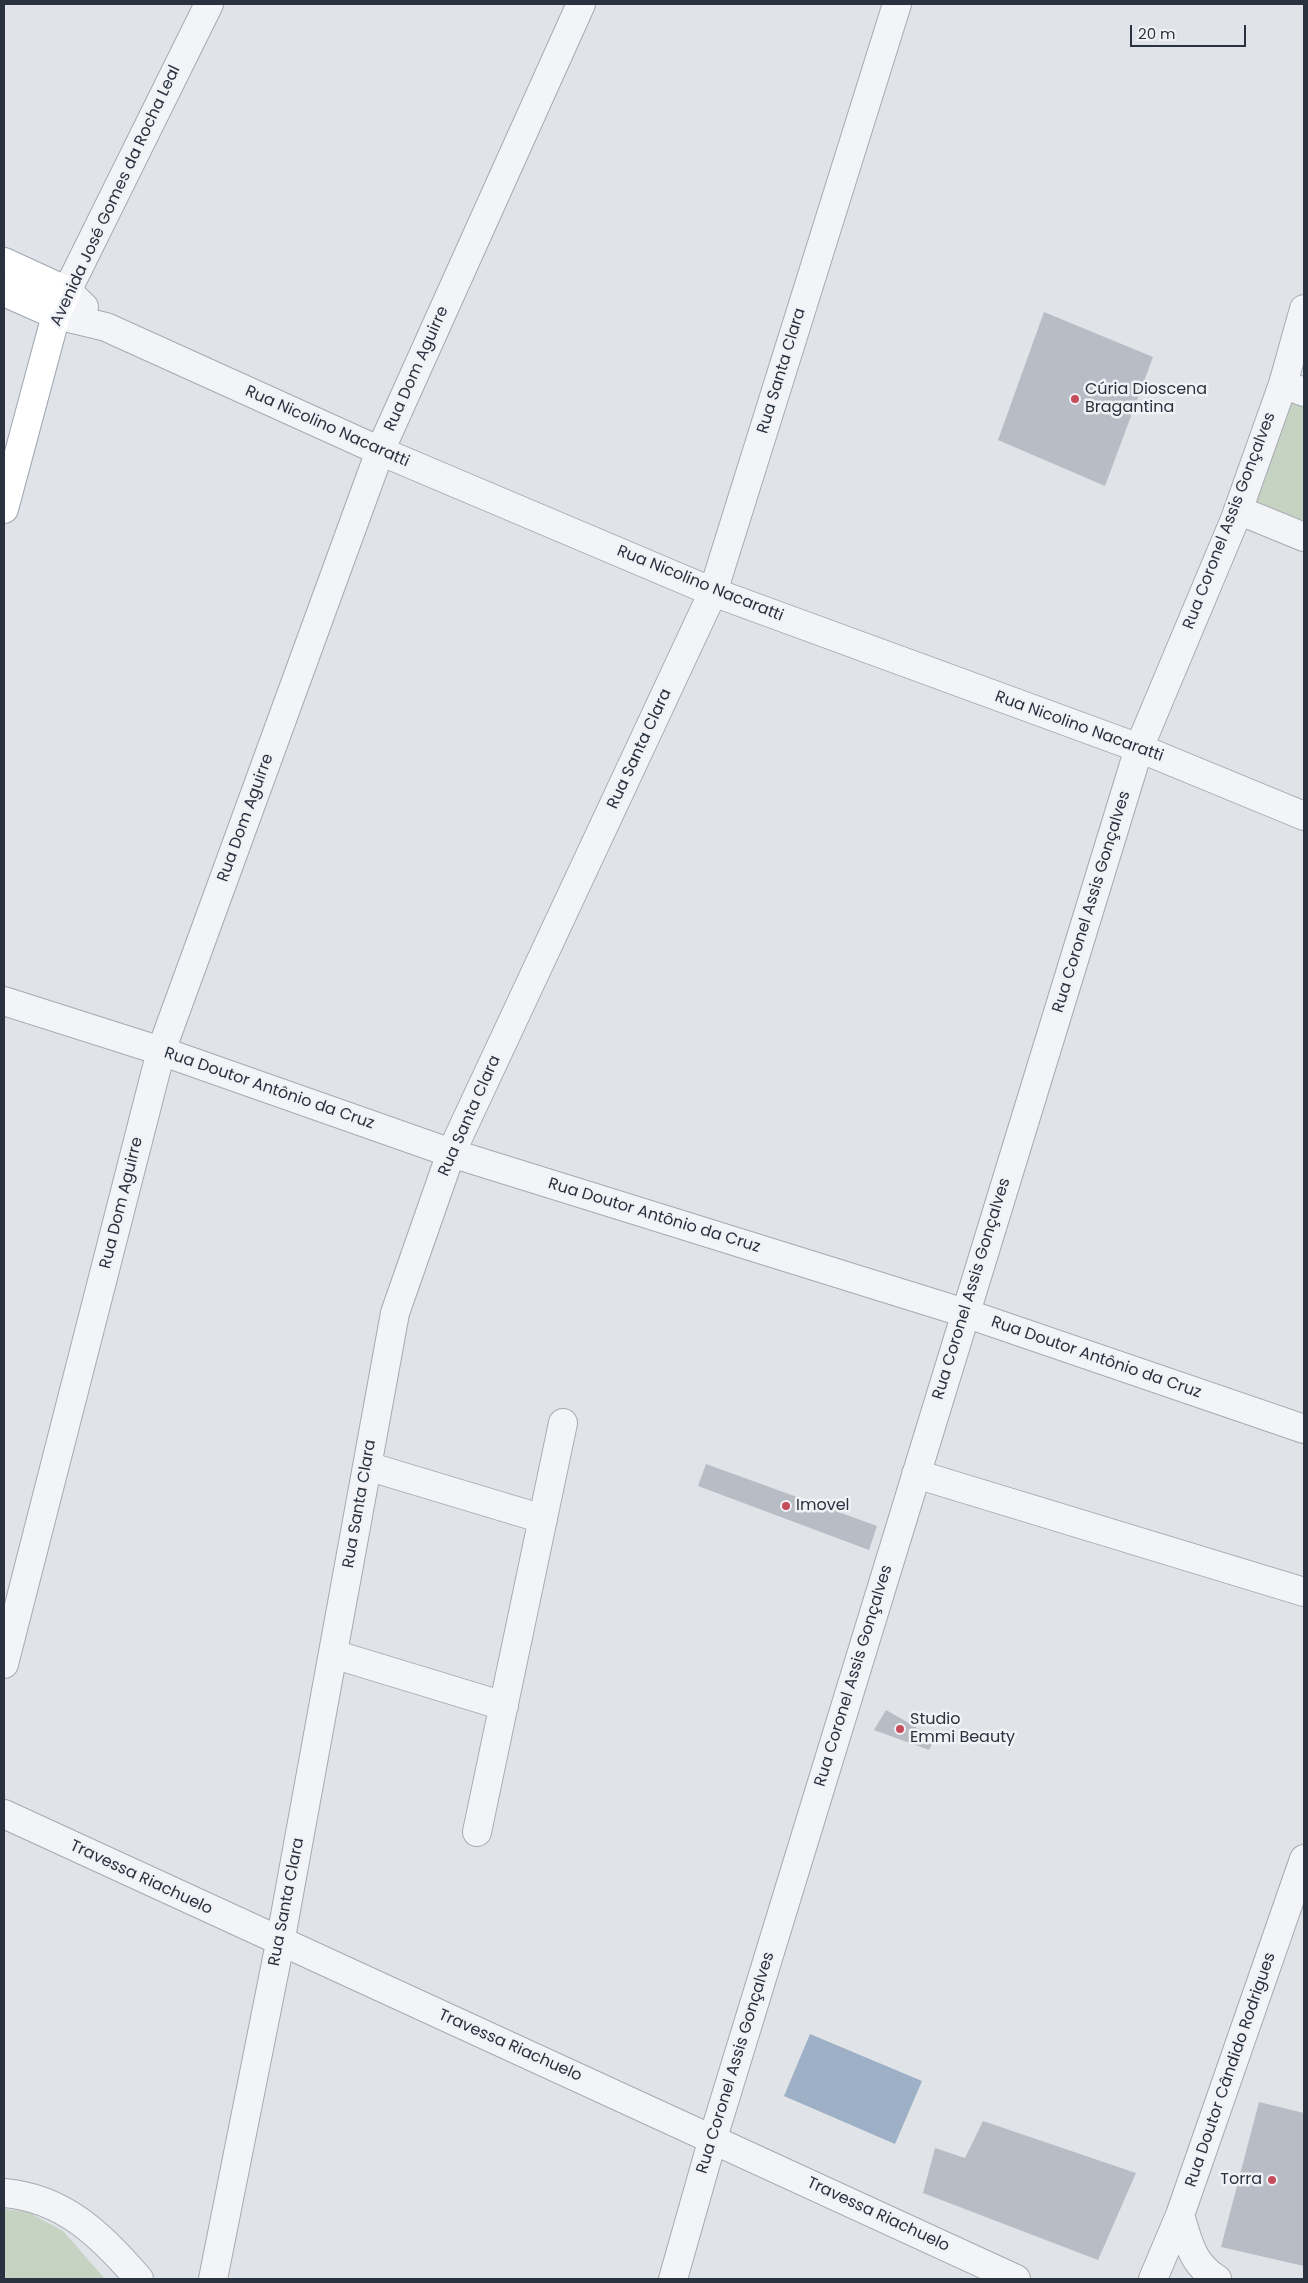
<!DOCTYPE html>
<meta charset="utf-8">
<style>
body{margin:0}
#map{position:relative;width:1308px;height:2283px;overflow:hidden;background:#e0e3e8;font-family:Poppins,sans-serif}
canvas{display:block}
.frame{position:absolute;inset:0;border:5px solid #2a313f;pointer-events:none}
.scale{position:absolute;left:1130px;top:25px;width:116px;height:22px;box-sizing:border-box;border:2px solid #2a313f;border-top:0;padding-left:6px;font-size:15px;line-height:18px;white-space:nowrap;color:#2a313f;-webkit-text-stroke:4px #f0f2f6;paint-order:stroke}
</style>
<div id="map">
<canvas width="1308" height="2283"></canvas>
<div class="frame"></div>
<div class="scale">20 m</div>
</div>
<script>
const ctx = document.querySelector('canvas').getContext('2d');
ctx.lineJoin = 'round';
function fill(path, color) { ctx.fillStyle = color; ctx.fill(path, 'evenodd'); }
function trace(path, color, width, dash) { ctx.strokeStyle = color; ctx.lineWidth = width; ctx.lineCap = dash ? 'butt' : 'round'; ctx.setLineDash(dash || []); ctx.stroke(path); }
function drawText(font, color, halo, rows, align = 'center') {
  ctx.font = font + ' Poppins,sans-serif'; ctx.lineWidth = 5; ctx.setLineDash([]); ctx.textBaseline = 'middle'; ctx.strokeStyle = halo; ctx.fillStyle = color; for (const [text, x, y, turn = 0] of rows) {
    ctx.save(); ctx.translate(x, y); ctx.rotate((+turn || 0) * Math.PI / 180); ctx.textAlign = isNaN(turn) ? turn : align; if (halo) ctx.strokeText(text, 0, 0); ctx.fillText(text, 0, 0); ctx.restore();
  }
}
fill(new Path2D(`
 M1292,395L1304,399V523L1253,502Z
 M4,2209L28,2212L63,2231L105,2279H4Z`), '#c6d2c2');
fill(new Path2D(`
 M810,2034L922,2081L895,2144L784,2096Z`), '#9db0c6');
fill(new Path2D(`
 M1044,312L1153,357L1105,486L998,440Z
 M706,1464L877,1526L869,1550L698,1486Z
 M886,1710L935,1738L929,1750L874,1730Z
 M1259,2102L1304,2113V2266L1221,2247Z
 M983,2121L1136,2173L1098,2260L923,2193L935,2148L965,2158Z`), '#b8bcc5');
const minor = new Path2D(`
 M84,307L67,291L209,4
 M56,315L106,327L380,451L713,592L1139,748L1304,816
 M1283,384L1304,392
 M1238,510L1304,537
 M4,1001L161,1051L451,1153L965,1313L1304,1429
 M367,1466L543,1519
 M916,1474L1304,1592
 M333,1654L504,1706
 M4,1664L161,1051L380,451L581,4
 M4,1814L1016,2279
 M477,1832L563,1423
 M4,2193C64,2198 102,2236 139,2279
 M1180,2215C1188,2241 1192,2264 1217,2279
 M213,2279L280,1943L395,1313L451,1153L713,592L897,4
 M673,2279L713,2138L1139,748L1235,519L1283,384L1304,309
 M1153,2279L1180,2215L1304,1859`);
const major = new Path2D(`
 M4,262L67,291L56,315L4,509
 M4,292L56,315`);
trace(minor, '#a6aab2', 30);
trace(major, '#a0a7b3', 30);
trace(minor, '#f3f4f7', 28);
trace(major, '#fff', 28);
for (const [x, y, r, color] of [
 [1075,399,5,"#c64c5c"],
 [786,1506,5,"#c64c5c"],
 [900,1729,5,"#c64c5c"],
 [1272,2180,5,"#c64c5c"]
]) { const dot = new Path2D(); dot.arc(x, y, r, 0, 2 * Math.PI); ctx.fillStyle = color; ctx.fill(dot); trace(dot, '#f0f2f6', 2); }
drawText('16px', '#2a313f', '#f0f2f6', [
 ["Avenida José Gomes da Rocha Leal",116,196,-65],
 ["Rua Dom Aguirre",417,369,-66],
 ["Rua Santa Clara",782,371,-73],
 ["Rua Nicolino Nacaratti",327,427,24],
 ["Rua Coronel Assis Gonçalves",1230,521,-69],
 ["Rua Nicolino Nacaratti",700,584,22],
 ["Rua Nicolino Nacaratti",1079,727,20],
 ["Rua Santa Clara",640,749,-65],
 ["Rua Dom Aguirre",246,818,-70],
 ["Rua Coronel Assis Gonçalves",1092,902,-73],
 ["Rua Doutor Antônio da Cruz",269,1089,19],
 ["Rua Santa Clara",470,1116,-66],
 ["Rua Dom Aguirre",122,1203,-76],
 ["Rua Doutor Antônio da Cruz",654,1216,17],
 ["Rua Coronel Assis Gonçalves",972,1289,-73],
 ["Rua Doutor Antônio da Cruz",1096,1358,19],
 ["Rua Santa Clara",360,1504,-80],
 ["Rua Coronel Assis Gonçalves",854,1676,-73],
 ["Travessa Riachuelo",141,1878,25],
 ["Rua Santa Clara",287,1902,-79],
 ["Travessa Riachuelo",510,2046,24],
 ["Rua Coronel Assis Gonçalves",736,2063,-73],
 ["Rua Doutor Cândido Rodrigues",1231,2070,-71],
 ["Travessa Riachuelo",878,2215,25]
]);
drawText('16px', '#2a313f', '#f0f2f6', [
 ["Cúria Dioscena",1085,390],
 ["Bragantina",1085,408],
 ["Imovel",796,1506],
 ["Studio",910,1720],
 ["Emmi Beauty",910,1738],
 ["Torra",1262,2180,"right"]
], 'left');
</script>
